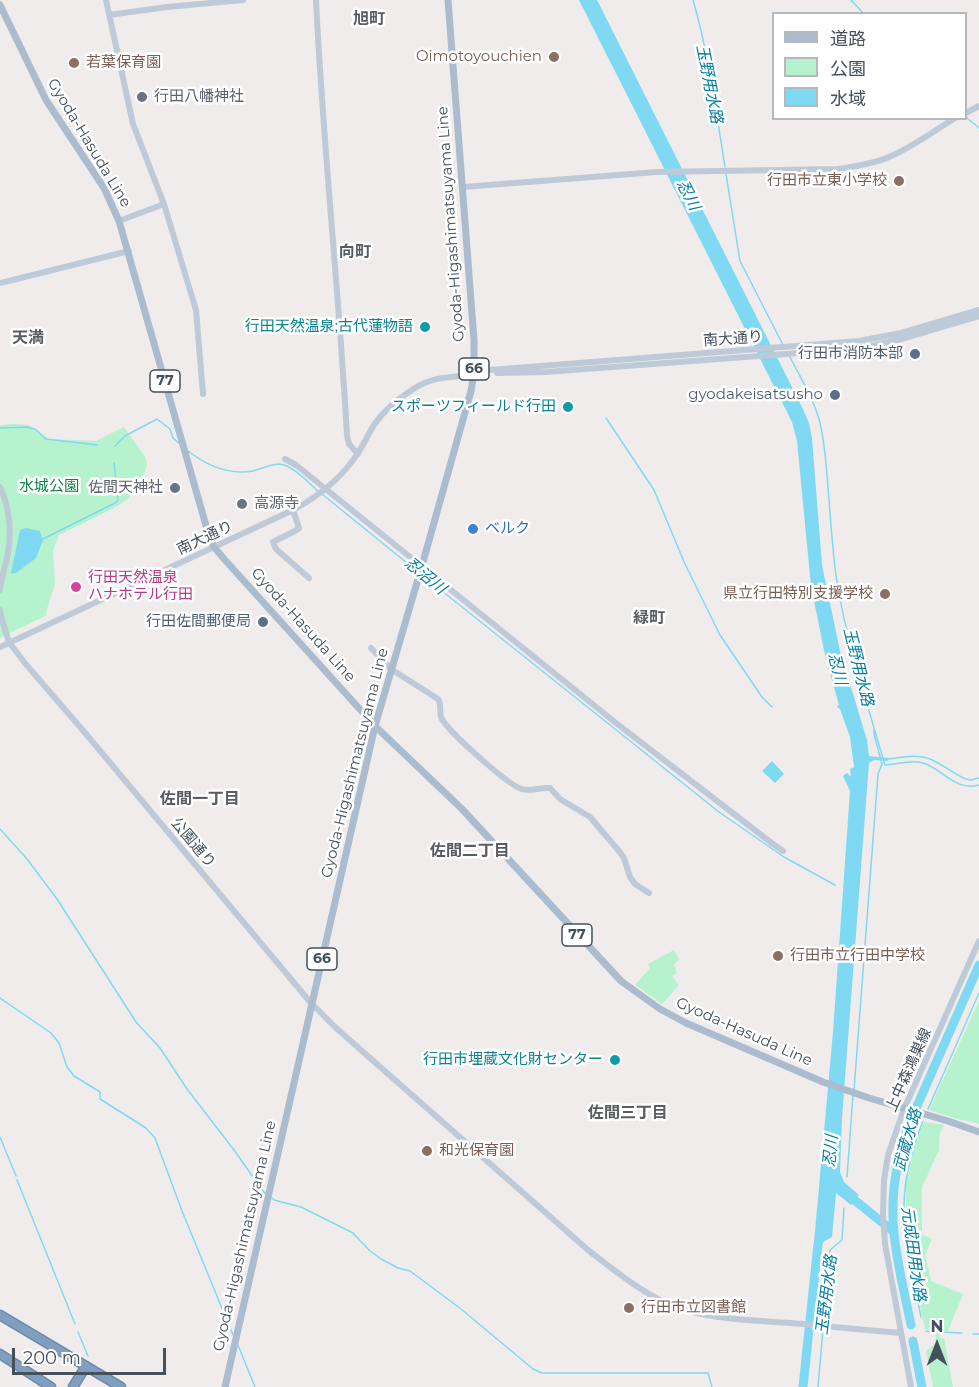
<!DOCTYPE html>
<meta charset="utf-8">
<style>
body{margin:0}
#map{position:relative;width:979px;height:1387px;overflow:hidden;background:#f0ecec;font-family:Montserrat,"Noto Sans JP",sans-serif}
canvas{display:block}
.legend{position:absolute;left:772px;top:12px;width:195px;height:108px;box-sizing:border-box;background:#fff;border:2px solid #b4b9be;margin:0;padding:8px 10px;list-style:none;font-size:18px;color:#44505c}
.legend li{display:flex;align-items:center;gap:12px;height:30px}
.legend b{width:30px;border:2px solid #b4b9be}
.north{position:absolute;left:907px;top:1315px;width:60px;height:60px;-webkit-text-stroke:4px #fff;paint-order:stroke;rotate:0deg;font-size:16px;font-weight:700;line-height:24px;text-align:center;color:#44505c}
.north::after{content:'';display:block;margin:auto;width:21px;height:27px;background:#44505c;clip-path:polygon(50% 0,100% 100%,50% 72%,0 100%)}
.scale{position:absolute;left:12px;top:1348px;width:154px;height:27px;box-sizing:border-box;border:3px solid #44505c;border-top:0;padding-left:8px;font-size:18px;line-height:21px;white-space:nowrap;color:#44505c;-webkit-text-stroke:4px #fff;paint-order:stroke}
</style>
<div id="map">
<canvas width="979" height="1387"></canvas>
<ul class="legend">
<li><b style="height:8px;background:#aabcce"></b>道路</li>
<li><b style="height:16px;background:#b7f2ce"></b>公園</li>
<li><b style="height:16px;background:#80d9f2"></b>水域</li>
</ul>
<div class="north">N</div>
<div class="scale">200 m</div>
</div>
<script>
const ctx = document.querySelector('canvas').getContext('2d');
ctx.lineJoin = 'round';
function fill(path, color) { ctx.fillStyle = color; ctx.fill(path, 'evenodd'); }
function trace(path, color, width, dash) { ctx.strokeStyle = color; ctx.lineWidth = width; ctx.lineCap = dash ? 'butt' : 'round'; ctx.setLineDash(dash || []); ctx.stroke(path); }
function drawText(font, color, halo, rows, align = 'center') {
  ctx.font = font + ' Montserrat,"Noto Sans JP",sans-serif'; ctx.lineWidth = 5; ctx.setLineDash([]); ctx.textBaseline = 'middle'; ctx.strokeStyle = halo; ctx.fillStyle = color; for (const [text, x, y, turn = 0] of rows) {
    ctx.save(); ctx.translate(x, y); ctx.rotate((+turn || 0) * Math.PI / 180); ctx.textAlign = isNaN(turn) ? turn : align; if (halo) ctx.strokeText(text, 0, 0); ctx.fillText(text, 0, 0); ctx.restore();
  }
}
fill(new Path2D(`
 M12,424L29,425L49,439L96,441L124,427L146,458L147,464L145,472L127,500L112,509L59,535L53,551L55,584L46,612L47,615L0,638V425Z
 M674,950L679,960L674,964L677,973L672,976L679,985L662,1004L635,985L650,968L648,964Z
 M979,1001V1124L954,1118L929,1110Z
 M924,1122L944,1125L939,1136V1150L922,1187V1234L932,1239L925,1255L931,1281L963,1294L948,1331H940V1338H944L953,1387H933L926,1351L935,1344L936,1330L925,1329L914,1275H912L910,1267L912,1266L907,1236H905L903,1222L906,1221V1187H904L906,1176H908L914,1146Z`), '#b7f2ce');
fill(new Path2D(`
 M579,0H597L803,409L809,423L812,438L822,565L840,651L867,740L869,756L888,758V761L874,760L869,763L842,1118L840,1172L844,1182L859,1195L851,1205L836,1193L832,1237L823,1242H814L833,1032L850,791L843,776L847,773L851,777L850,769L854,767L850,737L840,709L838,708L837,706L839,705L825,655L811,586L797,441L792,422Z
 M26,528L40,531L43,540L36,558L16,573L12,574L11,572L20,530Z
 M772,761L784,774L775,783L762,771Z`), '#80d9f2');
trace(new Path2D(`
 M693,0C709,55 716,111 725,167
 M851,0L864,14
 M967,118L979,128
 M726,174L740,261L783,345
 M790,357C800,377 813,397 819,419C825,441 826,464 828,487C830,514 832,541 835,568C842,623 859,675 874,728V734L882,764L878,774L854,1090
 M606,418L654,490L685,564L720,635L762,697L772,707
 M0,428L26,427L35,429L46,439L97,445
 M115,446L125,436L157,419L170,429L173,438L180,444
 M188,451C206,465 229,475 253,471C261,469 271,464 280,464C292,465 309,483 318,491
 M322,494L418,572
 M43,539L115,503L118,500L114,463
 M422,575L719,812L784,857L835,885
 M874,728L885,765C897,765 910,759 923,763C943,769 956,792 979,785
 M888,759C901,758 913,754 927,758C940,761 960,780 970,780C972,780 977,778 979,778
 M0,829L27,859L57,899L136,1022L160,1048L187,1089L234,1150L263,1191L266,1194
 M0,998L51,1033L59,1043L67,1067L74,1076L100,1092V1099L146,1128L155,1138L182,1211L233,1335
 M928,1109L979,993
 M0,1137L16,1176
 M847,1177L853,1095
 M17,1180L75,1324
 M272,1198L274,1200L301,1207L353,1233L369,1250L381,1259L398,1268L410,1271L461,1309L533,1369L542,1373H708L712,1387
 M921,1317C914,1281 904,1244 904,1207C904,1178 912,1149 923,1121
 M823,1324L830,1250L842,1240L844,1208
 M926,1331L935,1332
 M78,1332L88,1356
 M940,1332L962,1333
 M973,1334H979
 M238,1345L255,1387
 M818,1387L823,1329`), '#80d9f2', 1.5);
trace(new Path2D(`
 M847,1194L894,1232
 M911,1325C905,1295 897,1264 894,1233C890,1195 897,1157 910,1122L979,965
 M913,1341L922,1387
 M803,1387L818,1244L822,1232`), '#80d9f2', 9);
const highway = new Path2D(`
 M0,1315L121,1387
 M0,1354L51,1387
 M73,1387L86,1366`);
trace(highway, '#6c8aac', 11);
trace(new Path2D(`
 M106,0L133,124L164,204L196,310L203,394
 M316,0C323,146 339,291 347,436L349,444L358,454
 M109,15L167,7L243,0
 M966,113L979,106
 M463,187L657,172L838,169C855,166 874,164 889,157C912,147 934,131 955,118
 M119,221L164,204
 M0,283L129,251
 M497,373L546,372L839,350L874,345L902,339L979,316
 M285,459L296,465L616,723L773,844L783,851
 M0,487C9,507 12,530 8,553C6,565 1,578 0,590
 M293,510L299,528L295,531L273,542L276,549L309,578
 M0,610L2,620L9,642L24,662L86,734L311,1003L335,1027L370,1058L588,1250C614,1270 638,1290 668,1304C706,1320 750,1320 791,1323C827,1326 864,1330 901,1333
 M0,647L293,510C319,496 342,478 358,453C364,444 368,434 374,425C384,410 399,398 415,388C440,372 465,380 490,370L859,341L901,333L979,310
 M371,648L391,669L438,699C442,705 439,711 441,717C445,729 509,786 522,789C531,792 540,787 550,788L560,799L590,817L619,851L624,858L630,877L635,884L649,893
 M911,1387L885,1244L883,1214L884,1180L888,1155L904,1109L979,941`), '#becad8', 6);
trace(new Path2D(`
 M0,5L46,100L104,188L119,221L209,536L214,547L225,560L375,726L462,809L621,981L660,1009L686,1023L823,1082L869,1098L948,1121L979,1132
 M225,1387L375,726L423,562L471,391L474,373V340L448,0`), '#aabcce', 7);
trace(highway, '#809fc0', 8);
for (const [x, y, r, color] of [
 [554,57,6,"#8d6e63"],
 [74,63,6,"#8d6e63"],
 [142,97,6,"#6b7280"],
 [899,181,6,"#8d6e63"],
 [425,327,6,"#0f9aa8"],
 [915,354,6,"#5c6f8a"],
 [835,395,6,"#5c6f8a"],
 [568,407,6,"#0f9aa8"],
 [175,488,6,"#6b7280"],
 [242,504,6,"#6b7280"],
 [473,529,6,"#3f7fe0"],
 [76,587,6,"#d1479c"],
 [885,594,6,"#8d6e63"],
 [263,622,6,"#5c6f8a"],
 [778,956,6,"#8d6e63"],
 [615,1060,6,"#0f9aa8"],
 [427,1151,6,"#8d6e63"],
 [629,1308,6,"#8d6e63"]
]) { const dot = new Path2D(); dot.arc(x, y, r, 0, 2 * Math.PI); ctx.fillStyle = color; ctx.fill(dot); trace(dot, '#fff', 2); }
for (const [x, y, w] of [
 [474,369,30],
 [165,381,30],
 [577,935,30],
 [322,959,30]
]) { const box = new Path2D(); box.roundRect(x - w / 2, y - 11, w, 22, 4.5); ctx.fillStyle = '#fff'; ctx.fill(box); trace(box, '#44505c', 1.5); }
drawText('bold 14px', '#44505c', null, [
 ["66",474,369],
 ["77",165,381],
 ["77",577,935],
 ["66",322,959]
]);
drawText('15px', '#785e54', '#fff', [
 ["Oimotoyouchien",542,57,"right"],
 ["若葉保育園",86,63],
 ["行田市立東小学校",887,181,"right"],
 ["県立行田特別支援学校",873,594,"right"],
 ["行田市立行田中学校",790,956],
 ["和光保育園",439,1151],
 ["行田市立図書館",641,1308]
], 'left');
drawText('15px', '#5b616d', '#fff', [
 ["行田八幡神社",154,97],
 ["佐間天神社",163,488,"right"],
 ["高源寺",254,504]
], 'left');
drawText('15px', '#44505c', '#fff', [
 ["Gyoda-Hasuda Line",89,143,59],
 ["Gyoda-Higashimatsuyama Line",451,224,-94],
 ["南大通り",733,339,-4],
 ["南大通り",205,538,-25],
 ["Gyoda-Hasuda Line",303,625,48],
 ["Gyoda-Higashimatsuyama Line",355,763,-76],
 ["公園通り",193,843,50],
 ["Gyoda-Hasuda Line",744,1032,24],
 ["上中森鴻巣線",909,1070,-66],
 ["Gyoda-Higashimatsuyama Line",245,1236,-77]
]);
drawText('15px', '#0d838f', '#fff', [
 ["行田天然温泉;古代蓮物語",413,327],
 ["スポーツフィールド行田",556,407],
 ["行田市埋蔵文化財センター",603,1060]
], 'right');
drawText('15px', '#4e5e75', '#fff', [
 ["行田市消防本部",903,354],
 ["gyodakeisatsusho",823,395],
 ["行田佐間郵便局",251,622]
], 'right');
drawText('15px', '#10814a', '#fff', [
 ["水城公園",49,487]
]);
drawText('15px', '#366cbe', '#fff', [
 ["ベルク",485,529]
], 'left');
drawText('15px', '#b23c85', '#fff', [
 ["行田天然温泉",88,578],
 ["ハナホテル行田",88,595]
], 'left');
drawText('bold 16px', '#595d62', '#fff', [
 ["旭町",369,19],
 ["向町",355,252],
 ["天満",28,338],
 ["緑町",649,618],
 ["佐間一丁目",200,799],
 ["佐間二丁目",470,851],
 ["佐間三丁目",628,1113]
]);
drawText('italic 16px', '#047ea0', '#fff', [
 ["玉野用水路",709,84,79],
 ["忍川",688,195,63],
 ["忍沼川",425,576,39],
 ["玉野用水路",858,667,76],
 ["忍川",837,669,76],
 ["武蔵水路",908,1140,-74],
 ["忍川",831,1151,-85],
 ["元成田用水路",913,1254,82],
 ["玉野用水路",827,1295,-83]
]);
</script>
